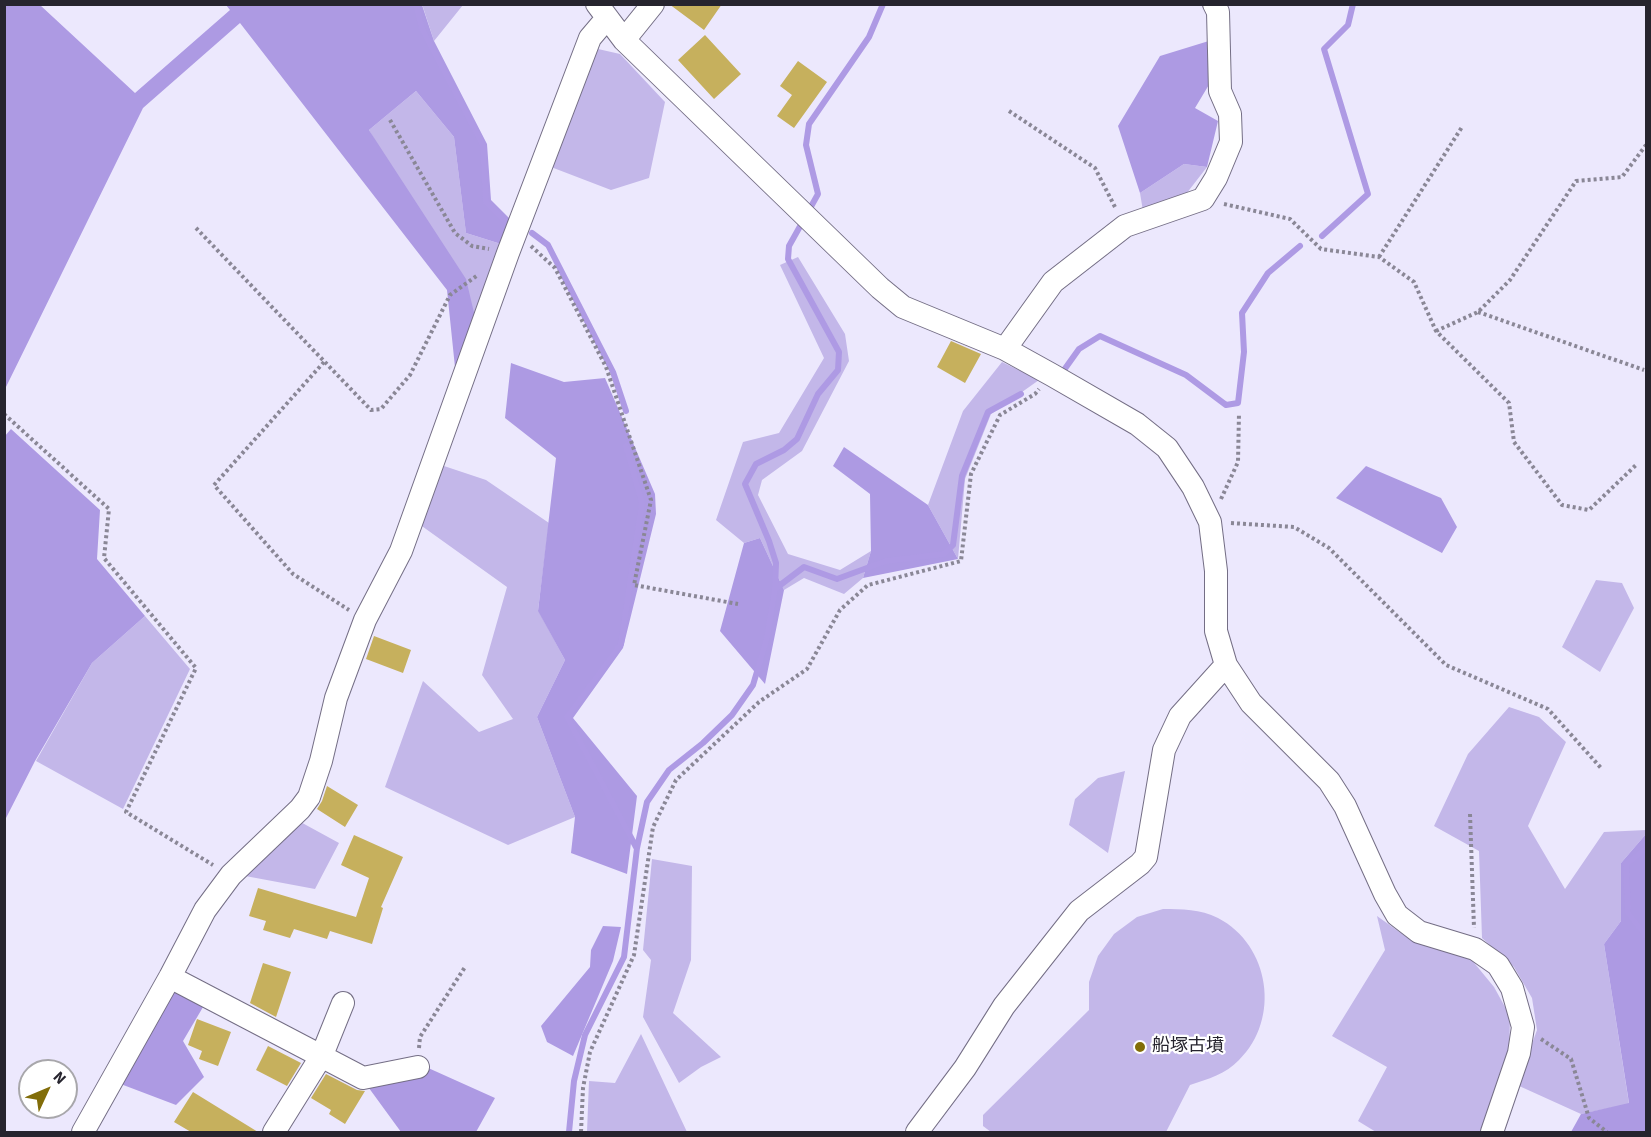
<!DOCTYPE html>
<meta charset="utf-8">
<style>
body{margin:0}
#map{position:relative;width:1651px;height:1137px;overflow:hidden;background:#ece8fd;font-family:"Source Sans 3",sans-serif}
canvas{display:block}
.frame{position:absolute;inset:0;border:6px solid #26242e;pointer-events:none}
.north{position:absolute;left:18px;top:1059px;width:60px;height:60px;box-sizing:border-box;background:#fff;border:2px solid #a8a7ab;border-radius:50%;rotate:46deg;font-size:16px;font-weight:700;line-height:24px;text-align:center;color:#26242e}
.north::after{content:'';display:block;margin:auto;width:21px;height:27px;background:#826d09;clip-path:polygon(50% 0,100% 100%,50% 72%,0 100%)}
</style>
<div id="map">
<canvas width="1651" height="1137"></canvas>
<div class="frame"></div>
<div class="north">N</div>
</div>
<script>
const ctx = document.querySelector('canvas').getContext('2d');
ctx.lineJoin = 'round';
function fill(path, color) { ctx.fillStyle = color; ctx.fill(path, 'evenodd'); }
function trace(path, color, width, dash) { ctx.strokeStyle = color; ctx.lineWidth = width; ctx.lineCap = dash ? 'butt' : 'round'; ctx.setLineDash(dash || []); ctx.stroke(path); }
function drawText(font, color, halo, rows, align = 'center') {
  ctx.font = font + ' "Source Sans 3","Noto Sans JP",sans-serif'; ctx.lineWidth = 4.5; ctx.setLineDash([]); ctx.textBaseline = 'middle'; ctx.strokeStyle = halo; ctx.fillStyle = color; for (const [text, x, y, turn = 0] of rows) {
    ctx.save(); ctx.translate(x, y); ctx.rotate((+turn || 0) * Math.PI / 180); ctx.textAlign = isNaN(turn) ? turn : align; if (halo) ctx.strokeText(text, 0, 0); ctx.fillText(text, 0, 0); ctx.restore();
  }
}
fill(new Path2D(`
 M422,4L463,5L434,41Z
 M598,49L620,54L665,102L649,178L611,190L551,167Z
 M416,91L454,137L466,233L501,244L476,321L369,130Z
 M1184,164L1207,167L1183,198L1143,211L1140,193Z
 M798,257L845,334L849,361L802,451L762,480L758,495L788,554L840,570L871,551L863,578L844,594L804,578L784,590L760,538L744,543L716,520L743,442L779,433L824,358L780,265Z
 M1002,362L1039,380L991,414L965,479L958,559L928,505L963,411Z
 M441,465L486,480L549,523L538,610L565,660L537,717L575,817L508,845L385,787L423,681L479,732L513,719L482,675L507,587L419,524Z
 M1596,580L1622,583L1634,608L1600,672L1562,647Z
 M145,616L190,669L123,809L36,761L92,663Z
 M1509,707L1539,717L1566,742L1528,826L1565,889L1604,832L1646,830V834L1621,863V921L1604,944L1629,1104L1581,1114L1517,1085L1537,1030L1532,998L1514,967L1482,938L1479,851L1434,826L1468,754Z
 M1125,771L1108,853L1069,825L1075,799L1098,778Z
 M295,819L339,843L315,889L240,875Z
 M652,859L692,866L691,960L673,1013L721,1057L701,1067L679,1083L643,1017L651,960L643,950Z
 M1163,909C1182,909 1200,909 1218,918C1270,945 1281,1019 1239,1060C1226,1074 1208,1079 1190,1085L1166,1132H991L983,1126V1115L1089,1010V982L1098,956L1114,934L1137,917Z
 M1377,916L1412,941L1471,959L1494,987L1510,1016L1509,1060L1482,1132H1376L1358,1121L1387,1067L1332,1036L1385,950Z
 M641,1034L687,1132H587L589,1081L615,1083Z`), '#c3b7e9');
fill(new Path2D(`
 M5,5H40L135,93L230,10L226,5H422L434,41L487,144L491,200L511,220L501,244L466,233L454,137L416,91L369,130L466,279L476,321L456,377L447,290L240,23L143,108L5,389Z
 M1212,40L1213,78L1195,108L1218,121L1207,167L1184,164L1140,193L1118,126L1160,56Z
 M511,363L564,382L605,378L655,494L656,514L623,648L573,718L637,796L627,874L571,853L575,817L537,717L565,660L538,611L556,458L505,418Z
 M11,429L100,510L97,559L145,616L92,663L35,761L5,820L4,437Z
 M844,447L928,505L958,559L863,578L871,551L870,494L833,466Z
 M1366,466L1441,498L1457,527L1442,553L1336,498Z
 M760,538L784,590L765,684L720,631L744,543Z
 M1646,834V1132H1571L1581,1114L1629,1103L1604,944L1621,921V863Z
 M603,926L621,927L613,961L573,1056L547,1042L541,1026L590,967L591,950Z
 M174,984L206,1002L183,1041L204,1077L176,1105L118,1083Z
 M426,1067L495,1098L476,1132H401L366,1084Z`), '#ad9ae3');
trace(new Path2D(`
 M416,4L422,29L483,145L486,202L507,223
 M808,212L818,194L806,145L809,124L869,37L883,4
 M532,233L548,245L613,372L626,411
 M1322,236L1368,194L1324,49L1348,25L1353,4
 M1064,370L1079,349L1100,336L1186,375L1226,405L1238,403L1244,352L1242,313L1268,273L1300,246
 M626,446L642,503L621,644L567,717L636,847
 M775,589L804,567L837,579L886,561L944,554L953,545L962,476L988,412L1021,394
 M1646,849L1626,864L1628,913L1646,936
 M569,1132L574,1081L585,1035L624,957L637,848L647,802L669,770L703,743L732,715L753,685L767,638L775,589L776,563L769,541L745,484L756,464L784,450L797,439L818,394L838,370L839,352L788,259L789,246L803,221`), '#ae9ae4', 6);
fill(new Path2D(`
 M669,4H722L704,30Z
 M705,35L741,74L714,99L678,60Z
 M798,61L827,82L794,128L777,116L792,95L780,86Z
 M951,341L981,354L965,383L937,367Z
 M374,636L411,650L403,673L366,659Z
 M327,786L358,805L345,827L317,809L322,801Z
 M354,835L403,857L381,907L383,908L372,944L330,931L327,939L294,929L290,938L263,930L266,921L249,916L258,888L356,917L369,878L341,865Z
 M263,963L291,972L276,1017L250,1003Z
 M197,1019L231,1032L218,1066L199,1059L202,1051L188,1045Z
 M268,1046L301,1063L287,1086L256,1070Z
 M326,1074L357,1090L365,1091L345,1124L329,1114L331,1110L311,1098Z
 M193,1092L258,1132H191L174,1122Z`), '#c6b05d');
const street = new Path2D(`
 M597,4L624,40L880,288L903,307L1005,349L1052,375L1137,424L1167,448L1193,487L1210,522L1216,571V631L1226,665L1251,703L1329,781L1345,806L1385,894L1397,915L1419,932L1475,949L1498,965L1512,988L1523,1027L1519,1053L1492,1132
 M624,40L653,4
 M1005,349L1053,282L1125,226L1203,199L1216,178L1231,142L1230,114L1220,91L1218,12L1214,4
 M170,977L363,1078L418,1067
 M83,1132L170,977L205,910L231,875L300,809L309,797L321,761L336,698L365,620L401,551L508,253L590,38L607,18
 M274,1132L322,1055L343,1003
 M917,1132L965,1068L1004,1006L1079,911L1140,864L1146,857L1164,750L1180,716L1226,665`);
trace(street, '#746e85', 24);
trace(new Path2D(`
 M1009,111L1095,168L1116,209
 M390,120L455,233L472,246L489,249
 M1224,204L1290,219L1321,249L1379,257L1414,282L1436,331L1509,403L1514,442L1562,505L1589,510L1636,465
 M196,228L371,410L381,409L410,375L450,295L478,275
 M531,246L555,268L606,367L651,500L634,585L738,604
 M1379,257L1462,127
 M1478,312L1644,370
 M1436,331L1478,312L1510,280L1576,181L1622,177L1646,145
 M324,362L214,485L293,574L349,610
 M4,414L109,509L104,558L196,668L126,812L213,865
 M1221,499L1238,462L1239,413
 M1231,523L1294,527L1329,548L1446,665L1548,709L1601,768
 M1470,814L1474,928
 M1541,1039L1571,1059L1589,1118L1607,1132
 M419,1048L420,1037L465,967
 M581,1132L583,1088L590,1052L634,955L653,827L676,780L759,702L807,669L840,610L868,585L961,561L971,474L1000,415L1035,394L1039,389`), '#8a8796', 4, [3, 3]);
trace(street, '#fff', 22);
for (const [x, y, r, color] of [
 [1140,1047,6,"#826d09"]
]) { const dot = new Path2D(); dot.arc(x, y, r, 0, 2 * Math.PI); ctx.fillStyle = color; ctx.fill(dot); trace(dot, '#fff', 2); }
drawText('18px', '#26242e', '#fff', [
 ["船塚古墳",1152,1047]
], 'left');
</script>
